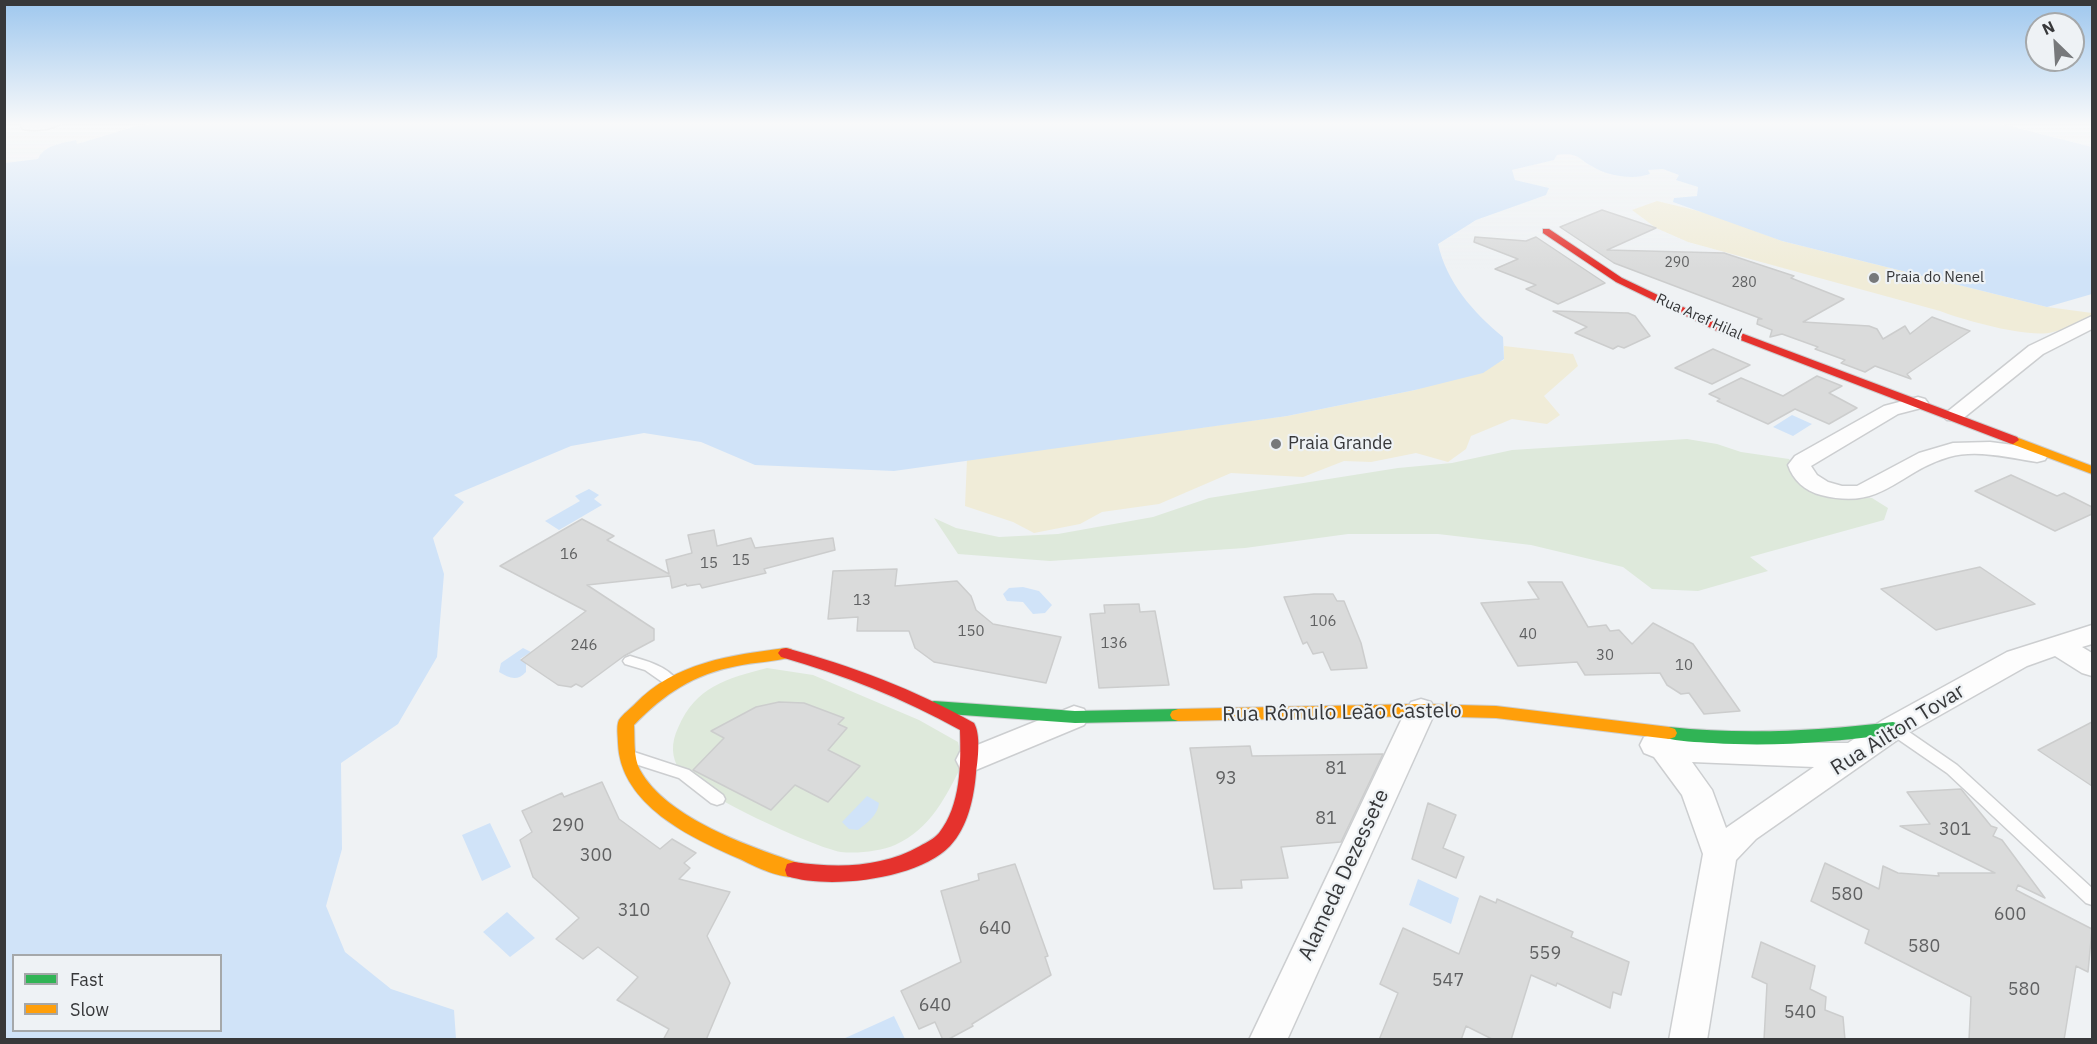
<!DOCTYPE html>
<meta charset="utf-8">
<style>
body{margin:0}
#map{position:relative;width:2097px;height:1044px;overflow:hidden;background:#eff2f4;font-family:"IBM Plex Sans",sans-serif}
canvas{display:block}
.frame{position:absolute;inset:0;border:6px solid #37383a;pointer-events:none}
.legend{position:absolute;left:12px;top:954px;width:210px;height:78px;box-sizing:border-box;background:#eef2f5;border:2px solid #a5a8aa;margin:0;padding:8px 10px;list-style:none;font-size:18px;color:#37383a}
.legend li{display:flex;align-items:center;gap:12px;height:30px}
.legend b{width:30px;border:2px solid #a5a8aa}
.north{position:absolute;left:2025px;top:12px;width:60px;height:60px;box-sizing:border-box;background:#eef2f5;border:2px solid #a5a8aa;border-radius:50%;rotate:335deg;font-size:16px;font-weight:700;line-height:24px;text-align:center;color:#37383a}
.north::after{content:'';display:block;margin:auto;width:21px;height:27px;background:#77797b;clip-path:polygon(50% 0,100% 100%,50% 72%,0 100%)}
</style>
<div id="map">
<canvas width="2097" height="1044"></canvas>
<div class="frame"></div>
<ul class="legend">
<li><b style="height:8px;background:#30b455"></b>Fast</li>
<li><b style="height:8px;background:#ff9f0a"></b>Slow</li>
</ul>
<div class="north">N</div>
</div>
<script>
const ctx = document.querySelector('canvas').getContext('2d');
ctx.lineJoin = 'round';
function fill(path, color) { ctx.fillStyle = color; ctx.fill(path, 'evenodd'); }
function trace(path, color, width, dash) { ctx.strokeStyle = color; ctx.lineWidth = width; ctx.lineCap = dash ? 'butt' : 'round'; ctx.setLineDash(dash || []); ctx.stroke(path); }
function drawText(font, color, halo, rows, align = 'center') {
  ctx.font = font + ' "IBM Plex Sans",sans-serif'; ctx.lineWidth = 4.5; ctx.setLineDash([]); ctx.textBaseline = 'middle'; ctx.strokeStyle = halo; ctx.fillStyle = color; for (const [text, x, y, turn = 0] of rows) {
    ctx.save(); ctx.translate(x, y); ctx.rotate((+turn || 0) * Math.PI / 180); ctx.textAlign = isNaN(turn) ? turn : align; if (halo) ctx.strokeText(text, 0, 0); ctx.fillText(text, 0, 0); ctx.restore();
  }
}
fill(new Path2D(`
 M1687,439L1717,444L1741,452L1789,459L1796,468L1853,496L1872,498L1888,508L1884,520L1750,557L1768,571L1698,591L1652,589L1623,567L1531,545L1438,534H1348L1245,548L1050,561L958,554L934,518L956,528L999,537L1058,534L1153,517L1209,498L1398,468L1452,463L1512,450Z
 M767,668L813,675L919,720L958,742L963,763C946,796 931,829 895,845C881,851 857,854 841,852C813,847 696,793 680,771C671,757 671,743 678,728C696,686 726,679 767,668Z`), '#dee9db');
fill(new Path2D(`
 M1657,201L1711,214L1782,241L2047,307L2092,313V316C2080,322 2067,329 2053,332C2030,339 1963,320 1940,311L1688,242L1656,228L1632,210Z
 M1504,346L1573,354L1578,366L1544,396L1560,415L1547,424L1512,419L1471,436L1466,449L1448,462L1416,453L1371,462L1344,461L1303,477L1231,473L1159,504L1102,512L1080,524L1034,533L1013,522L965,506L967,459L1287,416L1415,390L1504,360Z`), '#f0ecd8');
fill(new Path2D(`
 M157,123H1997L2092,147V294L2047,307L1782,241L1673,202L1674,198L1697,196L1698,187L1676,180L1679,175L1663,169L1648,170L1650,174C1633,180 1610,176 1595,168C1578,160 1580,152 1557,155L1554,160L1512,170L1515,180L1549,188L1546,195L1476,220L1438,244C1447,283 1473,312 1503,337L1504,359L1483,373L1415,390L1287,416L894,471L755,465L701,442L644,433L571,446L454,495L464,502L433,538L444,574L437,657L398,724L341,763L342,849L326,906L345,952L391,989L454,1010L456,1039H5V163L38,159C43,146 61,143 76,140L77,144L133,127ZM14,956H220V1030H14Z
 M1792,415L1812,424L1793,436L1773,427Z
 M589,489L599,495L594,499L602,505L559,530L545,521L580,501L575,496Z
 M1023,587L1039,591L1052,605L1045,613L1033,614L1023,602L1007,601L1003,594L1009,588Z
 M523,648L531,652L520,659L526,663V672C517,682 509,678 499,672L501,663Z
 M867,796L879,803C878,815 867,823 858,830L849,829L842,822Z
 M490,823L511,867L482,881L462,835Z
 M1418,879L1459,898L1451,924L1409,905Z
 M507,912L535,938L510,957L483,932Z
 M894,1016L905,1039H843Z`), '#d0e3f8');
const building = new Path2D(`
 M1602,210L1656,228L1607,250L1724,253L1794,276L1791,278L1844,299L1803,322L1869,326L1877,329L1883,339L1905,326L1910,334L1932,317L1970,331L1907,374L1911,379L1875,366L1865,372L1841,363L1845,360L1815,349L1818,347L1782,334L1770,337L1772,330L1757,324L1758,319H1762L1614,263L1560,227Z
 M1475,237L1526,241L1536,237L1605,283L1558,304L1526,289L1536,285L1495,269L1518,259L1474,242Z
 M1553,311L1628,313L1635,316L1650,336L1624,348L1618,346L1613,349L1575,333L1587,327Z
 M1713,349L1750,365L1712,384L1675,368Z
 M1817,376L1842,386L1829,393L1857,408L1829,424L1795,409L1768,424L1717,401L1720,399L1709,394L1741,378L1783,396Z
 M2011,475L2057,496L2064,493L2092,507V514L2055,531L1975,491Z
 M582,519L614,536L607,540L669,574L666,560L692,553L688,535L714,530L717,546L751,538L755,548L833,538L835,550L764,569L766,573L702,588L700,584L687,586L686,584L672,588L670,576L587,585L654,629V640L624,656L582,687L576,684L571,687L558,685L521,660L586,611L500,566Z
 M1980,567L2035,604L1936,630L1881,589Z
 M897,569L895,586L957,581L971,596L976,610L993,624L1061,637L1046,683L934,662L915,648L909,631H857L858,617L828,619L833,571Z
 M1528,582H1562L1588,627L1606,625L1610,631L1619,630L1632,644L1653,623L1693,644L1740,711L1704,714L1689,693L1681,694L1667,685L1660,673L1585,675L1577,662L1518,666L1481,603L1539,599Z
 M1314,594H1333L1337,601H1344L1361,643L1367,668L1331,670L1323,652L1313,654L1307,642L1303,644L1284,597Z
 M1139,604L1140,612L1155,611L1169,685L1099,688L1090,614L1105,613L1104,605Z
 M779,702L804,703L844,718L838,724L847,728L828,750L860,766L828,802L795,785L771,810L693,770L724,738L711,731L756,707Z
 M2092,722V786L2038,750Z
 M1250,746L1252,756L1383,754L1341,842L1281,847L1288,878L1241,880L1242,888L1214,889L1190,748Z
 M602,782L619,819L660,849L672,839L696,853L684,863L690,868L679,879L730,892L707,936L730,983L706,1040H663L669,1029L617,1000L638,977L598,947L583,959L556,939L579,918L533,877L520,840L532,832L522,811L562,793L564,797Z
 M1961,789L1991,826L1997,828L1993,836L2002,840L2045,898L2018,885L2016,890L2092,929L2088,972L2076,966L2064,1040H1969L1971,997L1865,943L1869,930L1811,901L1825,863L1879,889L1883,866L1898,873L1939,876L1938,873H1995L1900,826L1930,824L1907,792Z
 M1428,803L1456,815L1443,848L1464,857L1456,878L1412,859Z
 M1015,864L1048,956L1045,957L1051,975L972,1024L973,1026L947,1040H943L935,1022L919,1029L901,991L961,962L941,891L979,880L978,874Z
 M1480,896L1496,903L1497,899L1573,932L1571,937L1629,962L1621,995L1613,992L1610,1008L1557,983L1556,986L1531,975L1511,1040H1494L1466,1026L1461,1040H1379L1398,993L1380,984L1403,928L1459,954Z
 M1761,942L1815,966L1810,989L1826,997L1825,1010L1843,1017L1845,1040H1764L1767,984L1752,977Z`);
fill(building, '#dadbdb');
trace(building, '#cccdcd', 1.5);
const lane = new Path2D(`
 M630,656C647,661 666,666 677,680L675,684H665L645,670L625,664L623,661L625,658Z
 M1894,723L1899,725L1957,765L2092,888V905L2086,903L1947,773L1889,733L1887,729L1889,725Z
 M634,752L689,770L723,795L725,799L723,803L717,805L711,803L679,778L629,762L626,758L629,754Z`);
const street = new Path2D(`
 M20,123H61C53,130 34,131 23,129Z
 M2092,316V329L2043,354L1961,420H1947L1943,416L1947,412L2029,346Z
 M1918,397L1925,399L1928,403L1925,407L1898,414L1811,466L1817,475L1828,482L1842,486H1857L1919,453L1953,443L1990,442L2037,448L2045,450L2048,455L2045,460L2037,462C2010,458 1977,449 1949,457C1897,472 1884,511 1821,495C1805,491 1793,480 1788,465L1795,456L1884,406Z
 M2092,625V644L2082,647L2092,653V676L2082,673L2055,656L2027,666L1903,736L1756,839L1736,860L1707,1040H1669L1703,854L1682,795L1654,757L1644,753L1640,745L1644,737L1655,734L1668,738L1757,743H1848L1883,720L2007,652ZM1692,762L1814,767L1726,828L1712,790Z
 M1421,699L1431,702L1436,710L1287,1040H1249L1406,710L1411,702Z
 M1074,706L1084,709L1089,717L1084,725L971,772L960,768L956,760L960,752Z`);
const fast = new Path2D(`
 M934,701L1075,711L1178,709L1184,711L1186,715L1184,719L1178,721L1075,723L934,713L928,711L926,707L928,703Z
 M1893,722L1899,724L1901,728L1899,732L1893,734C1833,742 1774,747 1713,743C1697,742 1679,742 1663,737L1661,733L1663,729L1669,727C1744,735 1818,731 1893,722Z`);
const slow = new Path2D(`
 M2013,436L2092,466V474L2009,443L2007,440L2009,437Z
 M786,648L791,649L794,653L791,657C774,662 755,662 737,666C694,674 664,694 634,725C635,739 633,757 640,770C667,819 751,847 801,864L803,870L801,876C784,881 756,867 740,859C691,838 620,805 618,743C618,736 616,726 619,720C623,714 630,709 635,704C675,662 732,655 786,648Z
 M1421,704L1496,706L1669,727L1675,729L1677,733L1675,737L1669,739L1496,718L1421,716L1178,721L1172,719L1170,715L1172,711L1178,709Z`);
const jam = new Path2D(`
 M1543,229H1549L1622,278L1725,327L2017,437L2019,440L2013,444L2009,443L1717,331L1616,282L1543,233Z
 M786,648C852,666 914,689 974,723C981,735 978,759 976,773C974,797 968,827 950,846C919,879 829,890 787,876L785,870L787,864L794,862C837,868 881,868 920,846C927,842 934,839 939,833C961,805 961,764 960,730C903,698 843,675 781,657L778,653L781,649Z`);
trace(lane, '#ccced0', 3);
trace(street, '#ccced0', 3);
trace(fast, '#ccced0', 2);
trace(slow, '#ccced0', 2);
trace(jam, '#ccced0', 2);
fill(lane, '#fdfdfd');
fill(street, '#fdfdfd');
fill(fast, '#30b455');
fill(slow, '#ff9f0a');
fill(jam, '#e5322d');
const sky = ctx.createLinearGradient(0, 0, 0, 269);
sky.addColorStop(0, '#9ec7ee');
sky.addColorStop(0.46, '#f8f9fa');
sky.addColorStop(1, '#f8f9fa00');
ctx.fillStyle = sky;
ctx.fillRect(0, 0, 2097, 269);
for (const [x, y, r, color] of [
 [1874,278,6,"#77797b"],
 [1276,444,6,"#77797b"]
]) { const dot = new Path2D(); dot.arc(x, y, r, 0, 2 * Math.PI); ctx.fillStyle = color; ctx.fill(dot); trace(dot, '#eef2f5', 2); }
drawText('14px', '#606162', null, [
 ["290",1677,263],
 ["280",1744,283]
]);
drawText('15px', '#37383a', '#eef2f5', [
 ["Praia do Nenel",1886,278]
], 'left');
drawText('15px', '#37383a', '#eef2f5', [
 ["Rua Aref Hilal",1699,317,24]
]);
drawText('15px', '#606162', null, [
 ["16",569,555],
 ["15",741,561],
 ["15",709,564],
 ["13",862,601],
 ["106",1323,622],
 ["150",971,632],
 ["40",1528,635],
 ["136",1114,644],
 ["246",584,646],
 ["30",1605,656],
 ["10",1684,666]
]);
drawText('18px', '#37383a', '#eef2f5', [
 ["Praia Grande",1288,444]
], 'left');
drawText('18px', '#606162', null, [
 ["81",1336,769],
 ["93",1226,779],
 ["81",1326,819],
 ["290",568,826],
 ["301",1955,830],
 ["300",596,856],
 ["580",1847,895],
 ["310",634,911],
 ["600",2010,915],
 ["640",995,929],
 ["580",1924,947],
 ["559",1545,954],
 ["547",1448,981],
 ["580",2024,990],
 ["640",935,1006],
 ["540",1800,1013]
]);
drawText('21px', '#37383a', '#eef2f5', [
 ["Rua Rômulo Leão Castelo",1342,713,-1],
 ["Rua Ailton Tovar",1898,730,-32],
 ["Alameda Dezessete",1344,875,-65]
]);
</script>
